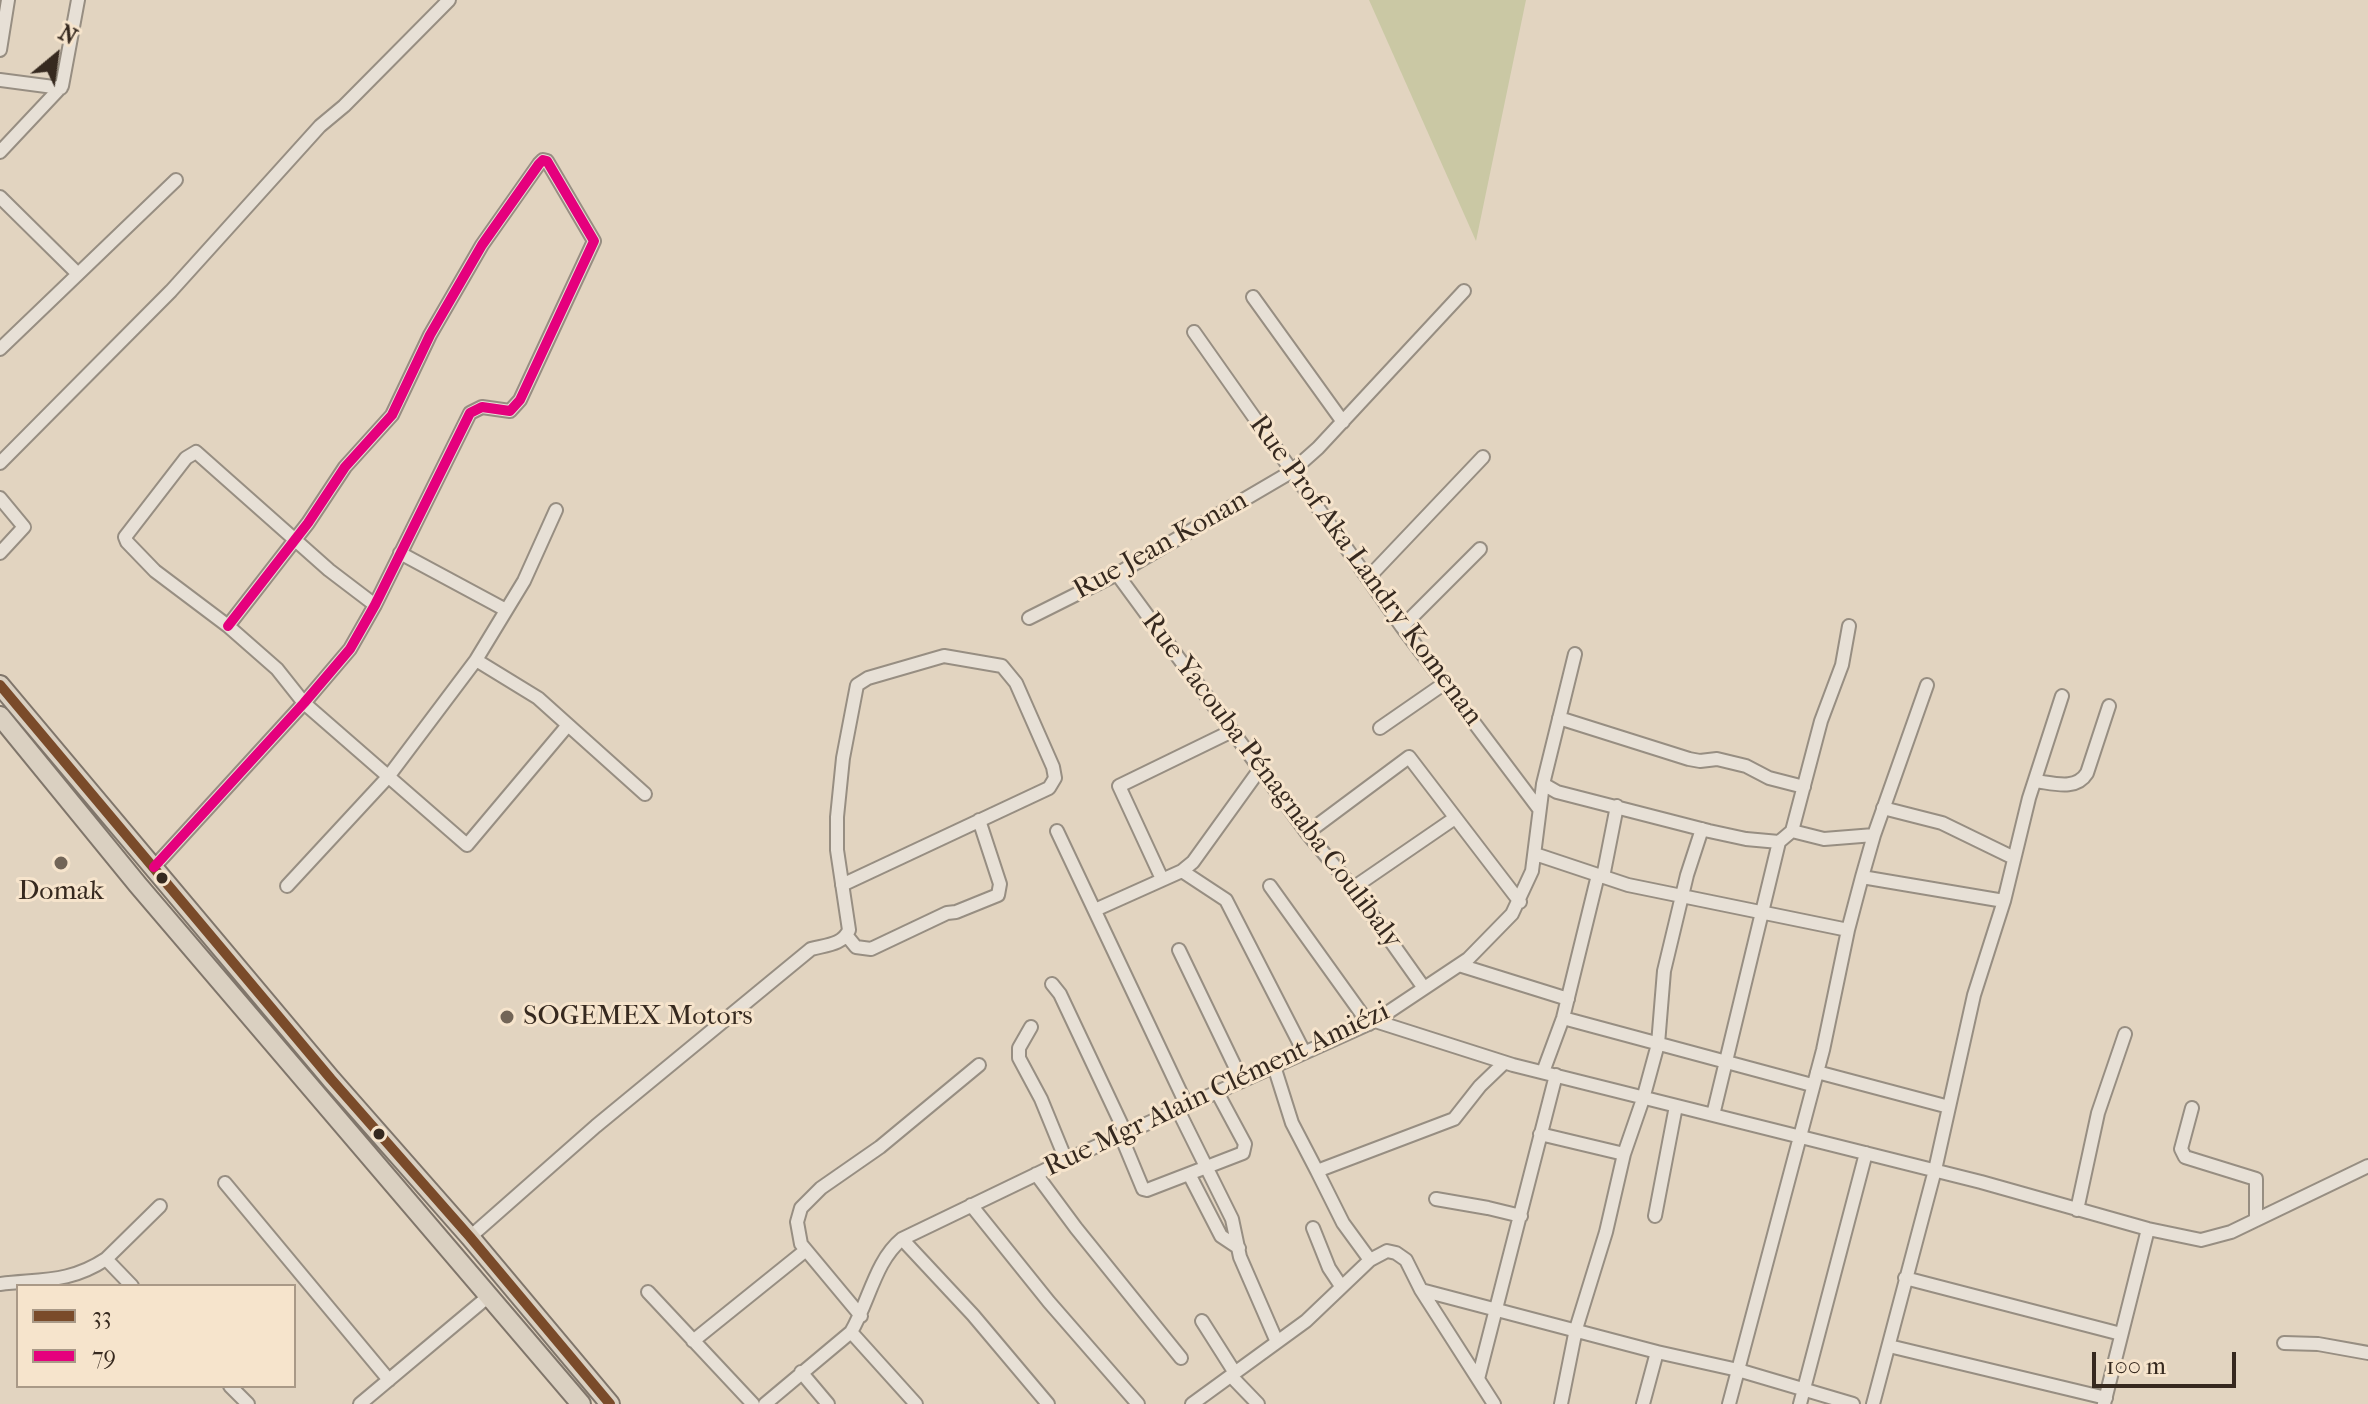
<!DOCTYPE html>
<meta charset="utf-8">
<style>
body{margin:0}
#map{position:relative;width:2368px;height:1404px;overflow:hidden;background:#e2d4c0;font-family:"IM FELL French Canon",serif}
canvas{display:block}
.legend{position:absolute;left:16px;top:1284px;width:280px;height:104px;box-sizing:border-box;background:#f6e4cc;border:2px solid #a99987;margin:0;padding:10px 14px;list-style:none;font-size:24px;color:#36291f}
.legend li{display:flex;align-items:center;gap:16px;height:40px}
.legend b{width:40px;border:2px solid #a99987}
.north{position:absolute;left:16px;top:16px;width:80px;height:80px;-webkit-text-stroke:6px #f6e4cc;paint-order:stroke;rotate:29deg;font-size:22px;font-weight:700;line-height:32px;text-align:center;color:#36291f}
.north::after{content:'';display:block;margin:auto;width:28px;height:36px;background:#36291f;clip-path:polygon(50% 0,100% 100%,50% 72%,0 100%)}
.scale{position:absolute;left:2092px;top:1352px;width:144px;height:36px;box-sizing:border-box;border:4px solid #36291f;border-top:0;padding-left:10px;font-size:24px;line-height:28px;white-space:nowrap;color:#36291f;-webkit-text-stroke:6px #f6e4cc;paint-order:stroke}
</style>
<div id="map">
<canvas width="2368" height="1404"></canvas>
<ul class="legend">
<li><b style="height:10px;background:#7a4b2a"></b>33</li>
<li><b style="height:10px;background:#e5007d"></b>79</li>
</ul>
<div class="north">N</div>
<div class="scale">100 m</div>
</div>
<script>
const ctx = document.querySelector('canvas').getContext('2d');
ctx.lineJoin = 'round';
function fill(path, color) { ctx.fillStyle = color; ctx.fill(path, 'evenodd'); }
function trace(path, color, width, dash) { ctx.strokeStyle = color; ctx.lineWidth = width; ctx.lineCap = dash ? 'butt' : 'round'; ctx.setLineDash(dash || []); ctx.stroke(path); }
function drawText(font, color, halo, rows, align = 'center') {
  ctx.font = font + ' "IM FELL French Canon",serif'; ctx.lineWidth = 6; ctx.setLineDash([]); ctx.textBaseline = 'middle'; ctx.strokeStyle = halo; ctx.fillStyle = color; for (const [text, x, y, turn = 0] of rows) {
    ctx.save(); ctx.translate(x, y); ctx.rotate((+turn || 0) * Math.PI / 180); ctx.textAlign = isNaN(turn) ? turn : align; if (halo) ctx.strokeText(text, 0, 0); ctx.fillText(text, 0, 0); ctx.restore();
  }
}
fill(new Path2D(`
 M1369,0H1526L1476,241Z`), '#cac8a4');
const street = new Path2D(`
 M0,50L8,0
 M0,80L61,88
 M0,152L62,86L78,0
 M0,197L78,274
 M1253,297L1343,422
 M1194,332L1402,627L1539,809
 M0,349L176,180
 M0,463L171,291L320,126L344,106L449,0
 M0,498L24,527L0,553
 M400,553L506,610
 M1117,574L1307,833L1353,888L1424,988
 M1368,578L1483,457
 M375,605L329,570L196,452L186,458L125,537L127,542L155,571L228,626L277,669L304,703L467,845L568,725
 M1029,618L1117,574L1291,472L1318,448L1464,291
 M1402,627L1480,549
 M476,660L538,698L645,794
 M1559,718L1689,759L1700,761L1717,759L1746,766L1769,778L1804,787
 M1380,728L1445,683
 M2035,781C2053,783 2076,791 2087,773L2109,706
 M1543,784L1557,792L1709,831L1746,839L1779,842L1792,831L1821,721L1842,665L1849,626
 M1883,808L1942,823L2014,858
 M1057,831L1187,1106
 M1792,831L1824,839L1874,835
 M1307,833L1409,757L1520,902
 M1535,854L1598,875L1563,1018L1543,1072
 M154,867L304,703L350,649L375,605L470,413L482,407L510,411L520,400L594,241L547,161L543,160L539,164L482,245L430,335L392,415L345,467L308,523L228,626
 M1182,871L1226,900L1304,1052
 M1598,875L1628,885L1848,930
 M1603,877L1617,806
 M1862,877L2004,901
 M1162,879L1119,786L1232,731
 M287,886L388,777L476,660L524,581L556,510
 M1270,886L1369,1024
 M1353,888L1455,818
 M1095,910L1182,871L1193,862L1260,769
 M847,936L856,947L871,949L947,913L956,912L998,895L1000,884L979,820
 M1179,950L1242,1081
 M1459,965L1568,999
 M1052,984L1060,994L1126,1134
 M1563,1018L1812,1085
 M1375,1021L1513,1065L1981,1182L2148,1229L2201,1240L2231,1232L2368,1166
 M1031,1027L1019,1048V1058L1041,1099L1066,1160
 M1274,1066L1292,1123L1317,1171
 M1817,1072L1949,1107
 M2192,1108L2181,1149L2185,1157L2256,1179V1220
 M1178,1110L1232,1219L1240,1257L1277,1342
 M1713,1115L1779,842
 M1540,1134L1624,1154
 M1121,1136L1143,1189L1147,1190L1243,1153L1245,1144L1217,1092
 M1036,1174L1076,1228L1181,1358
 M1189,1174L1221,1236L1239,1248
 M225,1183L389,1380
 M1436,1199L1488,1208L1521,1216
 M971,1205L1049,1302L1138,1404
 M2077,1210L2098,1113L2125,1034
 M1655,1216L1676,1106
 M1313,1228L1329,1268L1341,1286
 M470,1237L596,1126L811,949C825,945 843,945 849,930L837,850V817L843,758L857,685L868,678L944,656L1002,666L1016,683L1053,767L1055,778L1049,788L842,885
 M902,1239L973,1315L1048,1404
 M106,1259L160,1206
 M1370,1260L1343,1223L1317,1171L1454,1119L1480,1086L1504,1063
 M1905,1278L2121,1334
 M0,1284C41,1279 70,1283 106,1259L132,1286
 M1421,1290L1657,1352L1738,1370L1853,1404
 M648,1292L753,1404
 M861,1316L801,1244L797,1222L801,1208L821,1188L880,1147L979,1065
 M1202,1321L1235,1373
 M851,1332L916,1404
 M693,1341L806,1250
 M2284,1343L2318,1344L2368,1353
 M1889,1346L2106,1398
 M801,1372L828,1404
 M1231,1376L1258,1404
 M1478,1379L1556,1075
 M230,1386L248,1404
 M360,1404L490,1295
 M765,1404L851,1332C869,1302 875,1261 902,1239L1066,1160L1375,1021L1468,959L1512,914L1532,871L1543,784L1575,654
 M1192,1404L1306,1321L1370,1260L1387,1251L1396,1253L1406,1260L1421,1290L1494,1404
 M1561,1404L1576,1329L1606,1232L1624,1154L1643,1099L1658,1044L1664,971L1687,875L1702,829
 M1643,1404L1657,1352
 M1729,1404L1823,1050L1848,930L1862,877L1874,835L1927,685
 M1800,1404L1866,1153
 M1873,1404L1935,1170L1974,995L2004,901L2029,798L2062,696
 M2104,1404L2148,1229`);
const primary = new Path2D(`
 M0,685L331,1079L470,1237L610,1404
 M0,716L138,885L581,1404`);
trace(street, '#978e82', 16);
trace(primary, '#80766b', 22);
trace(street, '#e7e0d6', 12);
trace(primary, '#dad0c1', 18);
trace(new Path2D(`
 M0,685L331,1079L470,1237L610,1404`), '#7a4b2a', 10);
trace(new Path2D(`
 M154,867L304,703L350,649L375,605L470,413L482,407L510,411L520,400L594,241L547,161L543,160L539,164L482,245L430,335L392,415L345,467L308,523L228,626`), '#e5007d', 10);
for (const [x, y, r, color] of [
 [61,863,8,"#726557"],
 [162,878,7,"#36291f"],
 [507,1017,8,"#726557"],
 [379,1134,7,"#36291f"]
]) { const dot = new Path2D(); dot.arc(x, y, r, 0, 2 * Math.PI); ctx.fillStyle = color; ctx.fill(dot); trace(dot, '#f6e4cc', 3); }
drawText('28px', '#36291f', '#f6e4cc', [
 ["Rue Jean Konan",1161,546,-29],
 ["Rue Prof Aka Landry Komenan",1365,571,54],
 ["Rue Yacouba Pénagnaba Coulibaly",1271,781,53],
 ["Rue Mgr Alain Clément Amiézi",1217,1090,-25]
]);
drawText('28px', '#36291f', '#f6e4cc', [
 ["Domak",61,892],
 ["SOGEMEX Motors",523,1017,"left"]
]);
</script>
